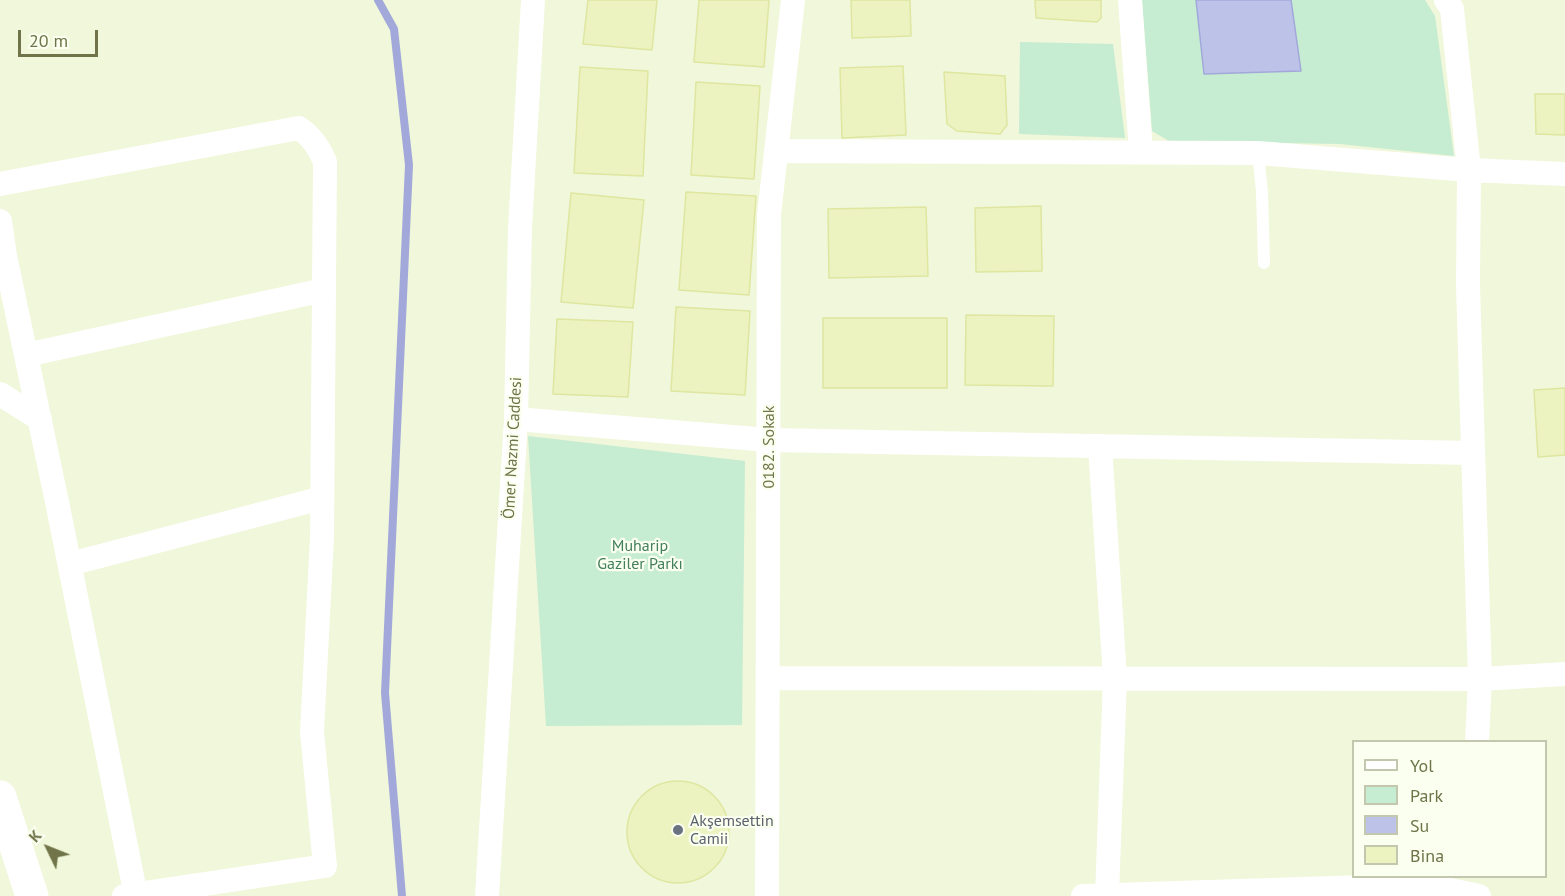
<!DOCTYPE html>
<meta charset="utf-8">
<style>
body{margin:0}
#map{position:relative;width:1565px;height:896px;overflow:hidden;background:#f6fde9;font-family:"PT Sans",sans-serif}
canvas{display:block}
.legend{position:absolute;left:1352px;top:740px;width:195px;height:138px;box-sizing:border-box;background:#fafff0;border:2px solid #c3c7ad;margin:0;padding:8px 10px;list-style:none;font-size:18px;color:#707448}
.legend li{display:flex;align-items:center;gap:12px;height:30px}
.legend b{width:30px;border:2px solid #c3c7ad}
.north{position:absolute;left:18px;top:818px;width:60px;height:60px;-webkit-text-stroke:4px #fafff0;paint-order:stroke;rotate:313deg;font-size:16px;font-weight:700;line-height:24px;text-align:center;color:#707448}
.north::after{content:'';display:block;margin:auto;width:21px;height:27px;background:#707448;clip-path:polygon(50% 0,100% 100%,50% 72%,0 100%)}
.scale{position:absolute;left:18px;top:30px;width:80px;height:27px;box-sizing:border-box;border:3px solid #707448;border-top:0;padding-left:8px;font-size:18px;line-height:21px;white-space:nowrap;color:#707448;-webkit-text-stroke:4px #fafff0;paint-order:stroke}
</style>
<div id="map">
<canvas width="1565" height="896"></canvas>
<ul class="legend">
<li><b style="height:8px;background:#fff"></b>Yol</li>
<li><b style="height:16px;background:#c6ecd2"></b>Park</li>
<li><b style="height:16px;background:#bcc2e8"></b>Su</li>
<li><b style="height:16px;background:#edf3c0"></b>Bina</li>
</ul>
<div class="north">K</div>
<div class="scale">20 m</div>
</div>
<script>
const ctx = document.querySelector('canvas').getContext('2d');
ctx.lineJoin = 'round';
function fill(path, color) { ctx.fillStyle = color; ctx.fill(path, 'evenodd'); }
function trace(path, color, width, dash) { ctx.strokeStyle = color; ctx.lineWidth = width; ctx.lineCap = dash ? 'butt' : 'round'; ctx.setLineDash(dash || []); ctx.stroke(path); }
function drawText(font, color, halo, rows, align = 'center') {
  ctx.font = font + ' "PT Sans",sans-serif'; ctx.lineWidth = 4.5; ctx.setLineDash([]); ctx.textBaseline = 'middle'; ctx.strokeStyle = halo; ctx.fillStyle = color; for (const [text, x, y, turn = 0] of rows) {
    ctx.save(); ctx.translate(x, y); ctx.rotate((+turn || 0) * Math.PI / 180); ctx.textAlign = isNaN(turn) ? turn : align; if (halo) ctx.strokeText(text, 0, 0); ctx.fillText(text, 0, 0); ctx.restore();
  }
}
fill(new Path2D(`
 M0,0H1565V896H0ZM1354,742H1546V876H1354Z`), '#f0f7da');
fill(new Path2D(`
 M1142,0H1425L1435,16L1454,156L1340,144L1169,141L1152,131Z
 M1020,42L1113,44L1125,138L1019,134Z
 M528,436L745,461L742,725L546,726Z`), '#c6ecd2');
const water = new Path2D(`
 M1196,0H1291L1301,71L1204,74Z`);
fill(water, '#bcc2e8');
trace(water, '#a2a9da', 1.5);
trace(new Path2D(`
 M378,0L394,29L409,165L385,693L402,896`), '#a2a9da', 8);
const building = new Path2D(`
 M588,0H657L652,50L583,44Z
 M699,0H769L764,67L694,62Z
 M851,0H910L911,36L852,38Z
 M1035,0H1101V18L1097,22L1036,18Z
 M903,66L906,135L842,138L840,68Z
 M580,67L648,71L643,176L574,173Z
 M944,72L1005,76L1007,125L1000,134L957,131L947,124Z
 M696,82L760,86L754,179L691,175Z
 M1535,94H1565V135L1536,134Z
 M686,192L756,196L749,295L679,290Z
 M571,193L644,200L633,308L561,302Z
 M1041,206L1042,271L976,272L975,208Z
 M926,207L928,276L829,278L828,209Z
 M676,307L750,311L745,395L671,391Z
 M966,315L1054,316L1053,386L965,385Z
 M823,318H947V388H823Z
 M557,319L633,322L628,397L553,394Z
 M1565,388V455L1538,457L1534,390Z
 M627 832a51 51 0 1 1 102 0a51 51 0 1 1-102 0Z`);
fill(building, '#edf3c0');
trace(building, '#dee6a0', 1.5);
trace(new Path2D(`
 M1258,153L1262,192L1264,263`), '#fff', 12);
trace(new Path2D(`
 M1130,0L1141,152
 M1446,0L1452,9L1469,170L1468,285L1480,679L1477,742
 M776,151L1258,153L1469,170L1565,174
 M0,184L299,128C312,137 319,147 325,162L322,537L312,732L325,866L124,896
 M0,221L5,256L57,502L136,896
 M26,355L324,290
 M0,394L40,419
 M516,419L769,440L1473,453
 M1100,446L1115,678L1107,895
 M70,564L322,498
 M768,678L1480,679L1565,674
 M487,896L516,419L520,228L533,0
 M767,896L769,215L793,0
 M1083,896L1426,885L1479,896`), '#fff', 24);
trace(new Path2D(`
 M0,797L32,896`), '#fff', 33);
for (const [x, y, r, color] of [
 [678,830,6,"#6b7280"]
]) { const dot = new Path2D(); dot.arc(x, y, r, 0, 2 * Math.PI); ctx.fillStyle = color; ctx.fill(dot); trace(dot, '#fafff0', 2); }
drawText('16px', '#707448', '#fafff0', [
 ["0182. Sokak",769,447,-90],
 ["Ömer Nazmi Caddesi",513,448,-87]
]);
drawText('16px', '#427f5d', '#fafff0', [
 ["Muharip",640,546],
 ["Gaziler Parkı",640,564]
]);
drawText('16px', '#5b616d', '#fafff0', [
 ["Akşemsettin",690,821],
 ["Camii",690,839]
], 'left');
</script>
